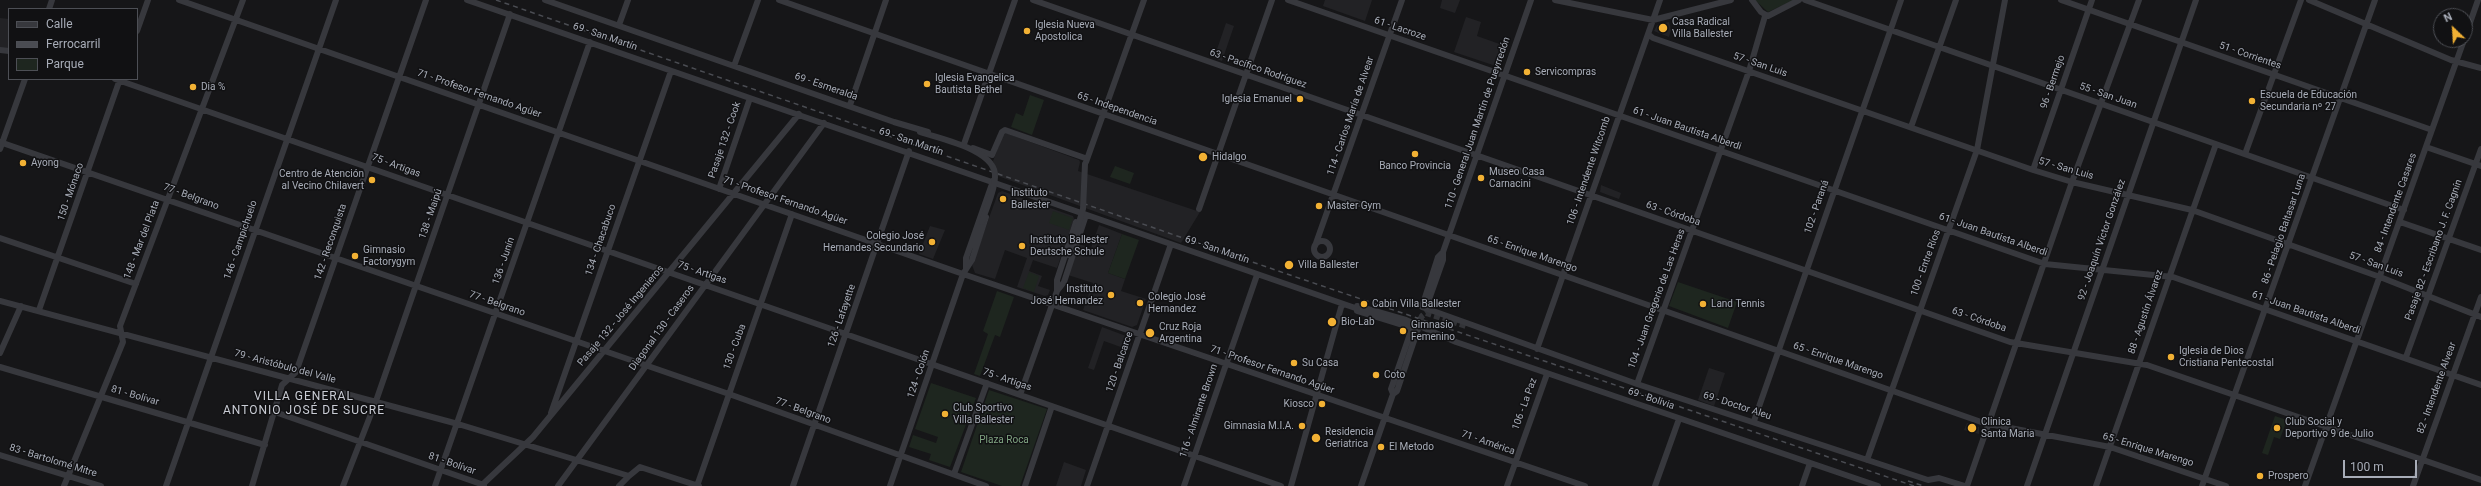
<!DOCTYPE html>
<meta charset="utf-8">
<style>
body{margin:0}
#map{position:relative;width:2481px;height:486px;overflow:hidden;background:#161618;font-family:Roboto,sans-serif}
canvas{display:block}
.legend{position:absolute;left:8px;top:8px;width:130px;height:72px;box-sizing:border-box;background:#111113;border:1px solid #4d4f55;margin:0;padding:5px 7px;list-style:none;font-size:12px;color:#a8adb8}
.legend li{display:flex;align-items:center;gap:8px;height:20px}
.legend b{width:20px;border:1px solid #4d4f55}
.north{position:absolute;left:2433px;top:8px;width:40px;height:40px;box-sizing:border-box;background:#111113;border:1px solid #4d4f55;border-radius:50%;rotate:335deg;font-size:11px;font-weight:700;line-height:16px;text-align:center;color:#a8adb8}
.north::after{content:'';display:block;margin:auto;width:14px;height:18px;background:#f2b134;clip-path:polygon(50% 0,100% 100%,50% 72%,0 100%)}
.scale{position:absolute;left:2343px;top:460px;width:74px;height:18px;box-sizing:border-box;border:2px solid #a8adb8;border-top:0;padding-left:5px;font-size:12px;line-height:14px;white-space:nowrap;color:#a8adb8;-webkit-text-stroke:3px #111113;paint-order:stroke}
</style>
<div id="map">
<canvas width="2481" height="486"></canvas>
<ul class="legend">
<li><b style="height:5px;background:#37383d"></b>Calle</li>
<li><b style="height:5px;background:#4a4c52"></b>Ferrocarril</li>
<li><b style="height:11px;background:#1e261f"></b>Parque</li>
</ul>
<div class="north">N</div>
<div class="scale">100 m</div>
</div>
<script>
const ctx = document.querySelector('canvas').getContext('2d');
ctx.lineJoin = 'round';
function fill(path, color) { ctx.fillStyle = color; ctx.fill(path, 'evenodd'); }
function trace(path, color, width, dash) { ctx.strokeStyle = color; ctx.lineWidth = width; ctx.lineCap = dash ? 'butt' : 'round'; ctx.setLineDash(dash || []); ctx.stroke(path); }
function drawText(font, color, halo, rows, align = 'center') {
  ctx.font = font + ' Roboto,sans-serif'; ctx.lineWidth = 3; ctx.setLineDash([]); ctx.textBaseline = 'middle'; ctx.strokeStyle = halo; ctx.fillStyle = color; for (const [text, x, y, turn = 0] of rows) {
    ctx.save(); ctx.translate(x, y); ctx.rotate((+turn || 0) * Math.PI / 180); ctx.textAlign = isNaN(turn) ? turn : align; if (halo) ctx.strokeText(text, 0, 0); ctx.fillText(text, 0, 0); ctx.restore();
  }
}
fill(new Path2D(`
 M1325,0H1372L1365,21L1323,6Z
 M1442,0H1460L1455,13L1440,8Z
 M1466,17L1481,22L1477,36L1508,47L1501,66L1499,67L1454,52Z
 M0,18L9,19L8,48H0Z
 M1669,22L1671,30L1669,37L1654,31L1657,25Z
 M1226,23L1234,26L1222,61L1214,58Z
 M1006,133L1079,160L1080,162L1078,171L1200,212L1181,243L998,176L993,161L1003,135Z
 M1601,185L1621,193L1619,199L1600,192Z
 M1002,191L1073,216L1074,219L1057,268L1033,260L1029,271L1042,276L1038,286L1050,290L1048,295L1045,296L1017,287L1027,258L1005,250L995,279L975,273L972,265L998,193Z
 M1099,225L1122,234L1108,273L1125,279L1121,291L1146,299L1137,325L1132,327L1083,310L1093,283L1068,275L1079,244L1091,248Z
 M930,226L945,230L933,259L919,254Z
 M1102,327L1126,336L1131,344L1129,350L1104,341L1094,370L1088,368Z
 M1709,368L1725,373L1714,406L1698,400Z
 M1967,423L1979,427V434L1964,430Z
 M1064,462L1086,470L1081,486H1056Z`), '#222225');
fill(new Path2D(`
 M1755,0H1794L1768,12Z
 M1030,95L1044,100L1032,135L1011,127L1016,113L1023,116Z
 M1115,166L1134,173L1130,184L1110,177Z
 M1053,211L1073,218L1069,230L1049,223Z
 M1122,234L1139,240L1125,279L1108,273Z
 M1029,272L1039,276L1034,292L1023,288Z
 M1678,282L1737,302L1728,328L1669,306Z
 M997,291L1014,297L1000,337L995,335L980,376L974,374L988,334L983,331Z
 M931,383L976,398L950,467L929,460L931,454L909,447L913,435L936,443L938,437L915,429Z
 M989,390L1047,409L1020,486H1002L961,472Z
 M2275,416L2287,420L2280,439L2274,437L2268,455L2262,453Z`), '#1e261f');
trace(new Path2D(`
 M1416,328L1422,316L1426,313L1466,326
 M1393,394L1400,373`), '#333438', 6, [6, 3]);
trace(new Path2D(`
 M179,0L963,274L1585,486
 M467,0L1361,310
 M545,0L894,122L928,132
 M779,0L1984,423L2110,447L2226,486
 M1033,0L2010,342L2147,365L2481,480
 M1288,0L2045,264L2173,277L2481,385
 M1555,0L1653,20L1731,0
 M1752,0L1761,12L1768,16L1799,0
 M1805,0L2404,210
 M2061,0L2432,130
 M2309,0L2451,60L2481,68
 M49,9L52,0
 M619,25L628,0
 M137,31L148,0
 M1648,34L1653,38L2033,170L2072,182L2192,210L2380,277L2481,317
 M2465,37L2478,0
 M0,50L9,51
 M734,66L758,0
 M115,79L1281,486
 M850,105L886,0
 M1911,127L1956,0
 M0,142L729,394L986,486
 M964,144L1015,0
 M2426,147L2481,166
 M973,148L992,155L1002,132L1005,130L1085,158
 M0,149L25,79
 M2245,154L2301,0
 M1086,162L1144,0
 M2033,170L2092,0
 M719,189L750,98
 M1199,209L1272,0
 M2400,222L2481,250
 M0,238L136,284
 M1314 249a8 8 0 1 1 16 0a8 8 0 1 1-16 0Z
 M1315,246L1402,0
 M1443,252L1438,257L1422,307L1637,384L1928,480L1939,478L1965,486
 M966,268V258L993,181
 M1057,291V280L1076,222
 M0,301L458,424L629,476L640,467L699,486
 M1357,306L1406,320L1456,342L1878,486
 M1426,308L1443,260V252L1531,0
 M39,310L120,79
 M1357,311L1412,328L1391,389L1393,394L1361,486
 M1537,349L1660,0
 M0,353L21,306
 M2406,357L2481,149
 M0,367L265,445
 M1637,384L1749,71L1765,16
 M1393,394L1397,391L1419,326
 M1020,395L1057,291L1064,282L1086,215
 M275,412L484,485
 M551,413L671,71
 M1754,421L1901,0
 M0,455L101,486
 M1867,460L1977,150L2005,0
 M954,474L987,383
 M64,486L123,342L120,326L243,0
 M166,486L336,0
 M252,486L282,385L296,372L426,0
 M343,486L376,401L510,14
 M435,486L590,42
 M481,486L533,437L799,114
 M558,486L824,123
 M619,486L629,476
 M697,486L792,214
 M793,486L909,151
 M890,486L963,274L972,260L986,217
 M1025,486L1052,406
 M1087,486L1171,244
 M1184,486L1257,275
 M1291,486L1342,304
 M1507,486L1547,374
 M1655,486L1679,419
 M1802,486L1810,463
 M1967,486L2072,182L2139,0
 M2027,486L2196,0
 M2096,486L2216,144
 M2202,486L2375,0
 M2305,486L2464,40
 M2413,486L2481,297`), '#37383d', 6);
trace(new Path2D(`
 M496,0L1287,274L1914,486
 M1908,481L1924,486`), '#4a4c52', 1.5, [5, 4]);
trace(new Path2D(`
 M920,132C941,139 997,150 995,177C995,191 986,208 982,222
 M1069,255L1083,209L1085,164`), '#37383d', 6);
for (const [x, y, r, color] of [
 [1663,28,5,"#f2b134"],
 [1027,31,4,"#f2b134"],
 [1527,72,4,"#f2b134"],
 [927,84,4,"#f2b134"],
 [193,87,4,"#f2b134"],
 [1300,99,4,"#f2b134"],
 [2252,101,4,"#f2b134"],
 [1415,154,4,"#f2b134"],
 [1203,157,5,"#f2b134"],
 [23,163,4,"#f2b134"],
 [1481,178,4,"#f2b134"],
 [372,180,4,"#f2b134"],
 [1003,199,4,"#f2b134"],
 [1319,206,4,"#f2b134"],
 [932,242,4,"#f2b134"],
 [1022,246,4,"#f2b134"],
 [355,256,4,"#f2b134"],
 [1289,265,5,"#f2b134"],
 [1111,295,4,"#f2b134"],
 [1140,303,4,"#f2b134"],
 [1364,304,4,"#f2b134"],
 [1703,304,4,"#f2b134"],
 [1332,322,5,"#f2b134"],
 [1403,331,4,"#f2b134"],
 [1150,333,5,"#f2b134"],
 [2171,357,4,"#f2b134"],
 [1294,363,4,"#f2b134"],
 [1376,375,4,"#f2b134"],
 [1322,404,4,"#f2b134"],
 [945,414,4,"#f2b134"],
 [1302,426,4,"#f2b134"],
 [1972,428,5,"#f2b134"],
 [2277,428,4,"#f2b134"],
 [1316,438,5,"#f2b134"],
 [1381,447,4,"#f2b134"],
 [2260,476,4,"#f2b134"]
]) { const dot = new Path2D(); dot.arc(x, y, r, 0, 2 * Math.PI); ctx.fillStyle = color; ctx.fill(dot); trace(dot, '#111113', 1.5); }
drawText('10px', '#a8adb8', '#111113', [
 ["Casa Radical",1672,22],
 ["Villa Ballester",1672,34],
 ["Iglesia Nueva",1035,25],
 ["Apostolica",1035,37],
 ["Servicompras",1535,72],
 ["Iglesia Evangelica",935,78],
 ["Bautista Bethel",935,90],
 ["Dia %",201,87],
 ["Escuela de Educación",2260,95],
 ["Secundaria nº 27",2260,107],
 ["Iglesia Emanuel",1292,99,"right"],
 ["Hidalgo",1212,157],
 ["Ayong",31,163],
 ["Banco Provincia",1415,166,"center"],
 ["Museo Casa",1489,172],
 ["Carnacini",1489,184],
 ["Centro de Atención",364,174,"right"],
 ["al Vecino Chilavert",364,186,"right"],
 ["Instituto",1011,193],
 ["Ballester",1011,205],
 ["Master Gym",1327,206],
 ["Colegio José",924,236,"right"],
 ["Hernandes Secundario",924,248,"right"],
 ["Instituto Ballester",1030,240],
 ["Deutsche Schule",1030,252],
 ["Gimnasio",363,250],
 ["Factorygym",363,262],
 ["Villa Ballester",1298,265],
 ["Instituto",1103,289,"right"],
 ["José Hernandez",1103,301,"right"],
 ["Colegio José",1148,297],
 ["Hernandez",1148,309],
 ["Cabin Villa Ballester",1372,304],
 ["Land Tennis",1711,304],
 ["Bio-Lab",1341,322],
 ["Gimnasio",1411,325],
 ["Femenino",1411,337],
 ["Cruz Roja",1159,327],
 ["Argentina",1159,339],
 ["Iglesia de Dios",2179,351],
 ["Cristiana Pentecostal",2179,363],
 ["Su Casa",1302,363],
 ["Coto",1384,375],
 ["Kiosco",1314,404,"right"],
 ["Club Sportivo",953,408],
 ["Villa Ballester",953,420],
 ["Clinica",1981,422],
 ["Santa Maria",1981,434],
 ["Club Social y",2285,422],
 ["Deportivo 9 de Julio",2285,434],
 ["Gimnasia M.I.A.",1294,426,"right"],
 ["Residencia",1325,432],
 ["Geriatrica",1325,444],
 ["El Metodo",1389,447],
 ["Prospero",2268,476]
], 'left');
drawText('10px', '#a8adb8', '#111113', [
 ["61 - Lacroze",1400,29,19],
 ["69 - San Martín",605,37,19],
 ["51 - Corrientes",2250,56,19],
 ["57 - San Luis",1760,65,19],
 ["63 - Pacífico Rodríguez",1258,69,19],
 ["96 - Bermejo",2053,82,-71],
 ["69 - Esmeralda",826,87,19],
 ["71 - Profesor Fernando Agüer",479,94,19],
 ["55 - San Juan",2108,96,19],
 ["65 - Independencia",1117,109,19],
 ["114 - Carlos María de Alvear",1351,116,-71],
 ["110 - General Juan Martín de Pueyrredón",1478,123,-71],
 ["61 - Juan Bautista Alberdi",1687,129,19],
 ["Pasaje 132 - Cook",725,140,-71],
 ["69 - San Martín",911,142,19],
 ["75 - Artigas",396,166,20],
 ["57 - San Luis",2066,169,16],
 ["106 - Intendente Witcomb",1589,171,-71],
 ["150 - Mónaco",71,192,-71],
 ["77 - Belgrano",191,197,20],
 ["71 - Profesor Fernando Agüer",785,201,19],
 ["84 - Intendente Casares",2396,203,-70],
 ["102 - Paraná",1817,207,-71],
 ["138 - Maipú",431,214,-71],
 ["63 - Córdoba",1673,214,19],
 ["86 - Pelagio Baltasar Luna",2284,229,-71],
 ["61 - Juan Bautista Alberdi",1993,235,19],
 ["148 - Mar del Plata",142,240,-69],
 ["146 - Campichuelo",241,240,-71],
 ["134 - Chacabuco",601,240,-71],
 ["92 - Joaquín Víctor González",2102,240,-71],
 ["142 - Reconquista",331,242,-71],
 ["69 - San Martín",1217,250,19],
 ["Pasaje 82 - Escribano J. F. Cagnín",2434,250,-70],
 ["65 - Enrique Marengo",1532,254,19],
 ["136 - Junín",504,261,-71],
 ["100 - Entre Ríos",1926,263,-70],
 ["57 - San Luis",2376,265,20],
 ["75 - Artigas",702,273,19],
 ["104 - Juan Gregorio de Las Heras",1657,299,-70],
 ["77 - Belgrano",497,304,19],
 ["88 - Agustín Álvarez",2146,312,-71],
 ["61 - Juan Bautista Alberdi",2306,313,19],
 ["Pasaje 132 - José Ingenieros",621,316,-50],
 ["126 - Lafayette",842,316,-71],
 ["63 - Córdoba",1979,320,19],
 ["Diagonal 130 - Caseros",662,328,-54],
 ["130 - Cuba",735,347,-70],
 ["65 - Enrique Marengo",1838,361,19],
 ["120 - Balcarce",1120,362,-71],
 ["79 - Aristóbulo del Valle",285,367,15],
 ["71 - Profesor Fernando Agüer",1272,370,19],
 ["124 - Colón",919,374,-71],
 ["75 - Artigas",1007,380,19],
 ["82 - Intendente Alvear",2437,388,-70],
 ["81 - Bolívar",135,396,16],
 ["69 - Bolivia",1651,399,19],
 ["106 - La Paz",1525,404,-70],
 ["69 - Doctor Aleu",1737,406,18],
 ["77 - Belgrano",803,411,20],
 ["116 - Almirante Brown",1199,411,-71],
 ["71 - América",1488,443,19],
 ["65 - Enrique Marengo",2148,450,17],
 ["83 - Bartolomé Mitre",53,461,17],
 ["81 - Bolívar",452,464,19]
]);
drawText('10px', '#7fa381', '#111113', [
 ["Plaza Roca",1004,440]
]);
ctx.letterSpacing = '1px';
drawText('12px', '#c9ccd4', '#111113', [
 ["VILLA GENERAL",304,397],
 ["ANTONIO JOSÉ DE SUCRE",304,411]
]);
ctx.letterSpacing = '0px';
</script>
